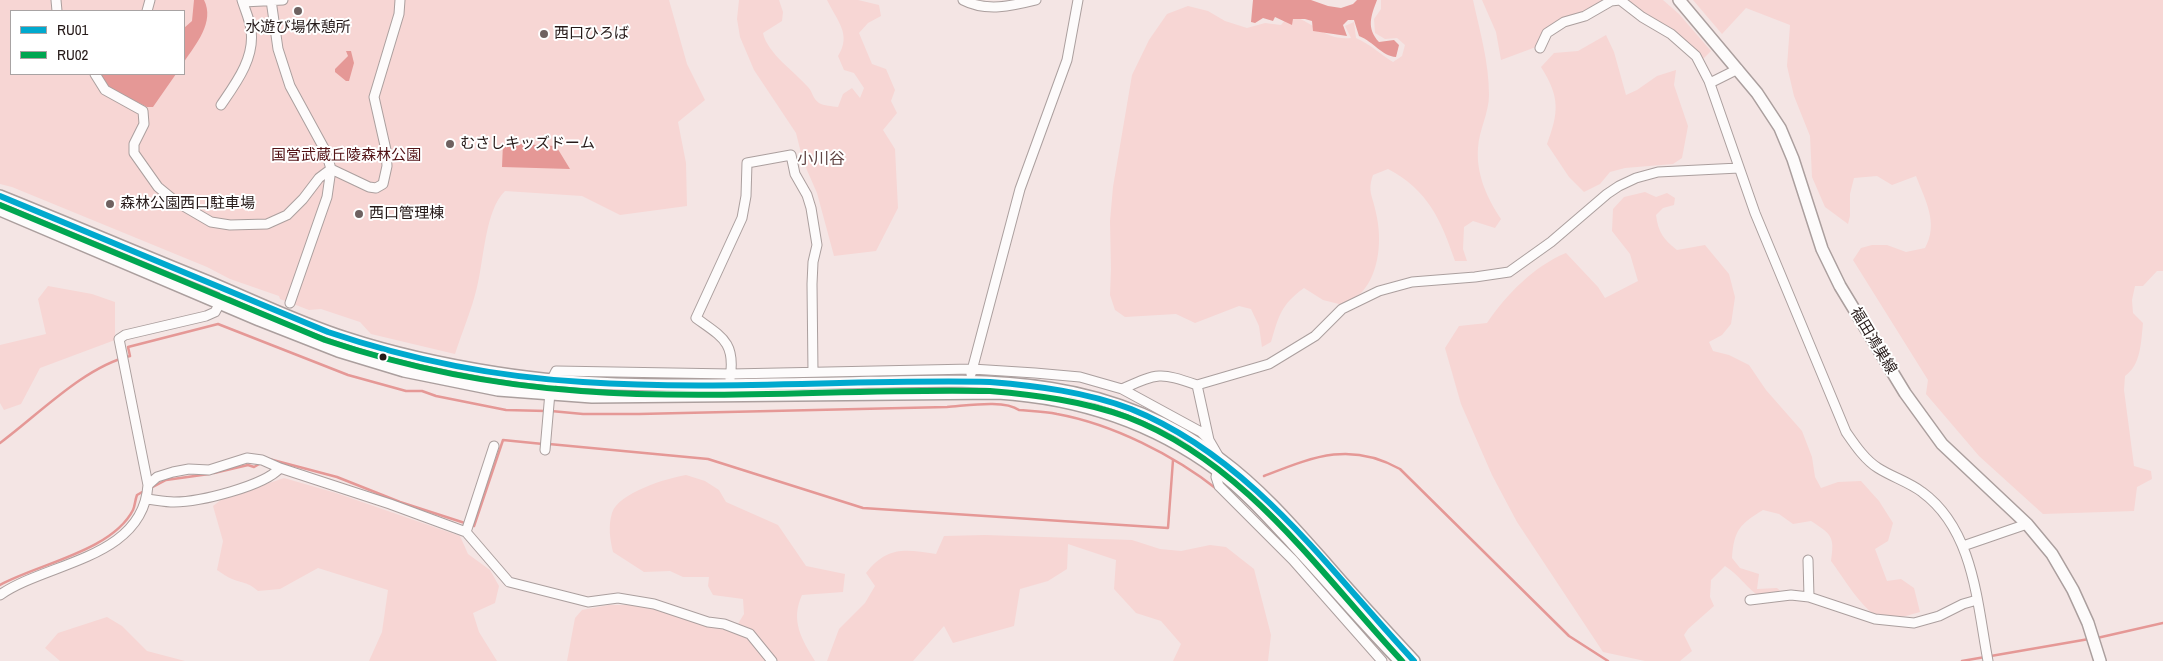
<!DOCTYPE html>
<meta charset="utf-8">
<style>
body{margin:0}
#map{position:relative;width:2163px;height:661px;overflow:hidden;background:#f4e5e4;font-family:"Archivo Narrow",sans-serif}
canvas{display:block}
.legend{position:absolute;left:10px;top:10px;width:175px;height:65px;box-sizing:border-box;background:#fff;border:1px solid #a8a3a3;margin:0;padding:6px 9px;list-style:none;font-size:15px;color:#261a19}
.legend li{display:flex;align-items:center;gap:10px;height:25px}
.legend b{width:25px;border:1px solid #a8a3a3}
</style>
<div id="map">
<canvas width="2163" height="661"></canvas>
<ul class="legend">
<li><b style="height:6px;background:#00a9ce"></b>RU01</li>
<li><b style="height:6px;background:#00a651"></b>RU02</li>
</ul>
</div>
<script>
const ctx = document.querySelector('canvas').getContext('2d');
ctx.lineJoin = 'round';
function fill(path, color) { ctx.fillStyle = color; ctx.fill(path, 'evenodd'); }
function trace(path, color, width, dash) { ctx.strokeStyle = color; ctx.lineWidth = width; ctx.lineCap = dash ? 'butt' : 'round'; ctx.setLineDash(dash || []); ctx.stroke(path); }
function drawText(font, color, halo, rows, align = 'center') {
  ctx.font = font + ' "Archivo Narrow","Noto Sans JP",sans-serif'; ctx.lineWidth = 4; ctx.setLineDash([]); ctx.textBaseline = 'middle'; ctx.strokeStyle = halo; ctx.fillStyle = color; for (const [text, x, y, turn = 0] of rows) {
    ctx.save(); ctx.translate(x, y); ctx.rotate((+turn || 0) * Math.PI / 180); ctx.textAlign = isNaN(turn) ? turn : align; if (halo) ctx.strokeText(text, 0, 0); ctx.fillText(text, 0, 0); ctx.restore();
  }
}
fill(new Path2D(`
 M0,0H669L687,64L705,100L678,122L686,163L687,206L620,215L582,196L505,191C485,210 484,260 477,287C472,309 462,332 455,354L371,334L360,322L321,309L309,310L280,299L279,296L230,279L207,267L12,187L0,184ZM11,11H184V74H11Z
 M739,0H779L783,12L782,21L763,33C767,53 795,72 808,87C813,92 812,98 819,103C824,106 832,106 838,107L843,94L852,88L860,98L864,88L854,73L844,70L838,56C852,34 837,21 827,0H858L879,5L881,16L868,23L859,33L872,64L886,69L895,90L891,101L897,113L883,130L895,149L898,208L876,251L834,256L817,193L803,161L796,133L754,70L740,37L737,19Z
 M1381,0H1473C1480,32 1489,62 1489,95C1489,113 1479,130 1478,148C1476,174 1487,198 1501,219L1495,228L1473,221L1464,227L1463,249L1467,261H1455C1441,220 1428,190 1388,169L1373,175C1367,192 1373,196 1376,213C1382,238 1380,272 1362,292C1357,297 1349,301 1343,305L1323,300L1304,288C1281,305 1279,315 1271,342L1262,347L1259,326L1251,309L1239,306L1195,323L1176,314L1125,317L1115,310L1110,295L1111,269L1110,221L1113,187L1132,75L1149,40L1167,14L1188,6L1208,11L1225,21L1247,28L1265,23L1281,25L1289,15C1314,21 1324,41 1351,38L1345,26L1354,22L1356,38C1370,44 1380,54 1393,62L1402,56L1405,45L1397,38L1385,39L1375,33L1374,19L1381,9Z
 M1482,0H1607L1586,12L1572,15L1550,25L1536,47L1501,60L1496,32Z
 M1627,0H1663L1679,14L1711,51L1702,60Z
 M1693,0H2163V271H2157L2143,286H2135L2132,300L2133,313L2143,323C2141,342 2141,365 2125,376L2124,390L2134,466L2151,471L2152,479L2137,487L2134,511L2043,514L1979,456L1926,394L1928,380L1853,260L1861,248L1872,245H1887L1906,252L1925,248C1939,223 1925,200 1916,176L1892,185L1877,176L1854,178L1850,194V216L1848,224L1825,207L1812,177L1810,136L1794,96L1787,66L1790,25L1746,8L1722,34Z
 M1606,35L1614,52L1626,95L1637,90L1657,76L1676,70L1674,85L1688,126L1682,158L1673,164L1625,168L1610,172L1600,184L1584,192L1569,177L1547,144C1559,112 1560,97 1541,67L1554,53L1578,51Z
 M1645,192L1656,197L1667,193L1675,198L1674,205L1663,208L1656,215C1658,232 1664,240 1677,250L1705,245L1729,274L1735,297L1731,324L1722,335L1709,342L1713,351L1729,355L1749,365L1766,390L1802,431L1812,457L1815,477L1821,488L1838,482L1861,481L1879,501L1893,523L1888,541L1875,549L1887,581L1901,579L1914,588L1920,612C1909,615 1894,620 1882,618C1866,616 1841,574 1831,561C1835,536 1831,534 1811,521L1793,524L1779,514L1763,510C1740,524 1734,530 1732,558L1740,568L1759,574L1757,589L1777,588L1786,596L1771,603C1751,595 1742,577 1725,566L1711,580L1710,597L1714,606L1688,629L1684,635L1692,651L1680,661H1645L1603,652L1517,522L1492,475L1461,404L1445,348L1459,326L1487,323C1506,295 1534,266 1566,253L1598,287L1605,298L1638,281L1630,254L1612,231L1613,209L1624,197Z
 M48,286L92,294L115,302V340L40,368L21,404L4,410L0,403V345L46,334L38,299Z
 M686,475L705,481L719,490L726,502L778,525L806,566L845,574L843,592L802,595C790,621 802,640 815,661H567L575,618L582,610L609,605H643L698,623L733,632L744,614L743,599L713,595L708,586L709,577H683L670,571L644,572L613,552C610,539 608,526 612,513C618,493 667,478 686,475Z
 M284,478L336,493L460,536L468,554L490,570L499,586L495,603L473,613L479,632L497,661H369L382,632L388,590L318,568L280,589L258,591C246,581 244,584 232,579C227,577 222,573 217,570L223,541L213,506L222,499Z
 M985,535L1132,540L1160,549L1181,551L1210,545L1226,547L1254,569L1271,635L1268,661H1173L1181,644L1161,621L1136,613L1114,589L1116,560L1068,544L1067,569L1048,581L1020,589L1014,626L953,643L944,626L913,661H827L839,629L865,603L875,586L866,573C887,546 905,549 936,554L944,536Z
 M107,617L122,626L147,651L185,661H60L45,648L58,633Z`), '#f7d6d4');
fill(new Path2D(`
 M194,0H204C215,22 196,44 184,62V28L192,21Z
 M1253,0H1311L1328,6L1341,8L1353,4L1357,0H1377C1371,16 1366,28 1379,42L1394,40L1399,45L1396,57C1382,56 1374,42 1359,36L1354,20H1348L1343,25L1347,36L1313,31L1312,21L1305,19H1293L1292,25L1275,17L1273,21L1263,18L1255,23L1251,22Z
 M346,51H351L354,63L349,81H346L335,72V69L348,56Z
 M106,74H176L153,107H147L109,88L100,75Z
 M503,143L556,146L570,169L502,167Z`), '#e59896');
trace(new Path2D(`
 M551,411L583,414H639L947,407C965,406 1004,399 1019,410C1031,411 1045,411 1057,414C1112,424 1174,455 1218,490
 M0,443C38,415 84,367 130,356L128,347L218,324L348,375L406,391H422L436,396L506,410L546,411
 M549,444L708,459L863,508L1168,528L1173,460
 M269,459L337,477L400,502L474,526L503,440L543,444
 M214,473L248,465L254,467L261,463
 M1264,476C1313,457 1350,441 1400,469L1569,636L1608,661
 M149,489L166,480L209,474
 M0,585C38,564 112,551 133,510C135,506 135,500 137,495L144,491
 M2097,638L2163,623
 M1962,661L2089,639`), '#e59896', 2.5);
const minor = new Path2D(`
 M56,0L57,11
 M271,0L278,49L290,86L326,152L331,169L327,197L290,303
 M963,0C986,12 1012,6 1036,0
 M243,2L283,0
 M147,11L150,0
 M1540,48L1547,33L1564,22L1585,16L1611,1L1620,0L1642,17L1671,34L1696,56L1709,81L1755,213L1846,432C1855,445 1865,460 1878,468C1892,477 1909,482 1922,492C1974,530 1977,603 1988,661
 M95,74L105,90L143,111L144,124L134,144V153L158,187L175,201L211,222L230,225L267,224L287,215L303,199L319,178L331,169
 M1710,83L1738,69
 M221,105C236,83 255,58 251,30C250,20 245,10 242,0
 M331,169L369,187L376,188L383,184L387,166L386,150L374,97L399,14L400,0
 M971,374L1020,189L1067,60L1078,0
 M730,379C736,342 722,337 696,318L742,218L746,196L747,163L791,155L795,174L807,195L811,208L817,245L813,262L812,284L813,372
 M1122,389C1158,373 1159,372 1197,385
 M1209,440L1197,385L1269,364L1315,336L1342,309L1379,291L1412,282L1475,277L1509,272L1551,242L1607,194L1619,186L1636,178L1658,172L1739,168
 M545,450L551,381L556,371L731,374L972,369L1035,373L1080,377L1122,389L1201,432L1209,440L1220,459L1216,477L1219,486L1293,560L1382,661
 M148,485L157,477L173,472L189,469L209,470L247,458L262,460L280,468L390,504L466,532L509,582L588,602L618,598L654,604L708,622L724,624L750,634L772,661
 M147,499C156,500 165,502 174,502C200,502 264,486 280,468
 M466,532L494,446
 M1963,546L2027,524
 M1808,560L1809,597
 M0,595C47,562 143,559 148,485L119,339L125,335L206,316L215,312L227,290
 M1750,600L1791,595L1809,597L1875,619L1914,623L1939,616L1963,604L1977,600`);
const major = new Path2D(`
 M1679,0L1757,93L1780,128L1793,159L1822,249L1840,286L1905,393L1942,444L2027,524L2052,554L2073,590L2088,623L2100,661
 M0,196C70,224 139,254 209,282C254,301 299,323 346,338C395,354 446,365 497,373C610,391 726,384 840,383C979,380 1102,370 1220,459C1258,487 1289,522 1320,557C1351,593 1382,627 1414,661
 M0,210L259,320L338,351L404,371L498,390L592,397L998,393C1077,398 1152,422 1217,470C1245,491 1269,518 1293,544C1329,583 1363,623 1400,661`);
trace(minor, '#ab9f9e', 11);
trace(major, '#ab9f9e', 14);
trace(minor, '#fdfbfb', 9);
trace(major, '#fdfbfb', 11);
trace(new Path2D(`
 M0,196L328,332C411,360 496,377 583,382C719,391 855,379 990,382C1038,386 1086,392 1131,409C1252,458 1328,569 1414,661`), '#00a9ce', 6);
trace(new Path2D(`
 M0,205L325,340C408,368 494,385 581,391C717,401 854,388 990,391C1036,395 1083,401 1127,417C1245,462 1319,572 1402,661`), '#00a651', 6);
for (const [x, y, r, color] of [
 [298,11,5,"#6e6160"],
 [544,34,5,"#6e6160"],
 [450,144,5,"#6e6160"],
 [110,204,5,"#6e6160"],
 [359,214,5,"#6e6160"],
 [383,357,4.5,"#261a19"]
]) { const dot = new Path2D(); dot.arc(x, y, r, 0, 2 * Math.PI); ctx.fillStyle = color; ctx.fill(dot); trace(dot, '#fff', 2); }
drawText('15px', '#261a19', '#fff', [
 ["水遊び場休憩所",298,28,"center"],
 ["西口ひろば",554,34],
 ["むさしキッズドーム",460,144],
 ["森林公園西口駐車場",120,204],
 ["西口管理棟",369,214]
], 'left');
drawText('15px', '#531316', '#fff', [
 ["国営武蔵丘陵森林公園",346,156]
]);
drawText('15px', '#261a19', '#fff', [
 ["福田鴻巣線",1873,341,59]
]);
drawText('16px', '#614544', '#fff', [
 ["小川谷",821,160]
]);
</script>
